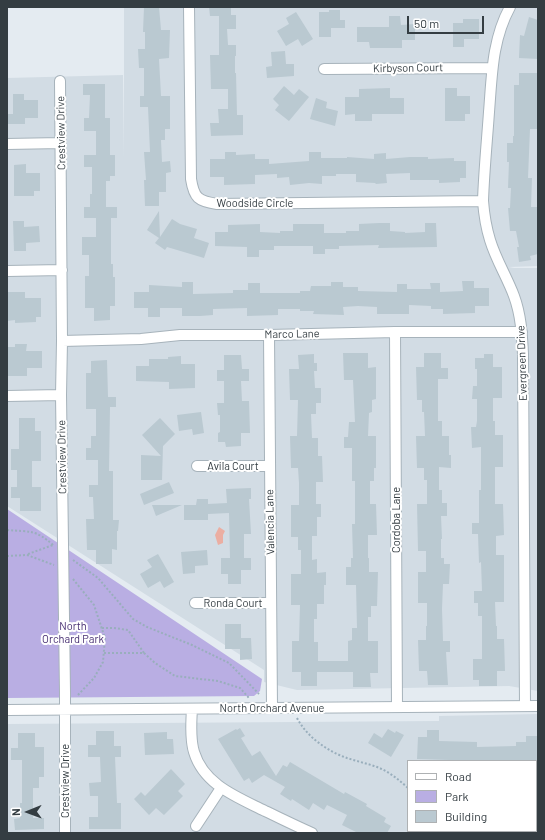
<!DOCTYPE html>
<style>
body{margin:0}
#map{position:relative;width:545px;height:840px;overflow:hidden;background:#e4ebf1;font-family:Barlow,sans-serif}
canvas{display:block}
.frame{position:absolute;inset:0;border:8px solid #343d42;pointer-events:none}
.legend{position:absolute;left:407px;top:760px;width:130px;height:72px;box-sizing:border-box;background:#fff;border:1px solid #aeb1b3;margin:0;padding:5px 7px;list-style:none;font-size:12px;color:#343d42}
.legend li{display:flex;align-items:center;gap:8px;height:20px}
.legend b{width:20px;border:1px solid #aeb1b3}
.north{position:absolute;left:8px;top:792px;width:40px;height:40px;-webkit-text-stroke:3px #fff;paint-order:stroke;rotate:269deg;font-size:11px;font-weight:700;line-height:16px;text-align:center;color:#343d42}
.north::after{content:'';display:block;margin:auto;width:14px;height:18px;background:#343d42;clip-path:polygon(50% 0,100% 100%,50% 72%,0 100%)}
.scale{position:absolute;left:407px;top:16px;width:77px;height:18px;box-sizing:border-box;border:2px solid #343d42;border-top:0;padding-left:5px;font-size:12px;line-height:14px;white-space:nowrap;color:#343d42;-webkit-text-stroke:3px #fff;paint-order:stroke}
</style>
<div id="map">
<canvas width="545" height="840"></canvas>
<div class="frame"></div>
<ul class="legend">
<li><b style="height:5px;background:#fff"></b>Road</li>
<li><b style="height:11px;background:#b9aee3"></b>Park</li>
<li><b style="height:11px;background:#bac9d1"></b>Building</li>
</ul>
<div class="north">N</div>
<div class="scale">50 m</div>
</div>
<script>
const ctx = document.querySelector('canvas').getContext('2d');
ctx.lineJoin = 'round';
function fill(path, color) { ctx.fillStyle = color; ctx.fill(path, 'evenodd'); }
function trace(path, color, width, dash) { ctx.strokeStyle = color; ctx.lineWidth = width; ctx.lineCap = dash ? 'butt' : 'round'; ctx.setLineDash(dash || []); ctx.stroke(path); }
function drawText(font, color, halo, rows, align = 'center') {
  ctx.font = font + ' Barlow,sans-serif'; ctx.lineWidth = 4; ctx.setLineDash([]); ctx.textBaseline = 'middle'; ctx.strokeStyle = halo; ctx.fillStyle = color; for (const [text, x, y, turn = 0] of rows) {
    ctx.save(); ctx.translate(x, y); ctx.rotate((+turn || 0) * Math.PI / 180); ctx.textAlign = isNaN(turn) ? turn : align; if (halo) ctx.strokeText(text, 0, 0); ctx.fillText(text, 0, 0); ctx.restore();
  }
}
fill(new Path2D(`
 M124,7H538V266L509,267L514,268H538V691L509,686L297,690L264,682V670L7,506V78L123,75L124,158Z
 M538,714V833H7V724L439,721V716ZM408,761H536V831H408Z`), '#d2dce4');
fill(new Path2D(`
 M7,509L262,679L260,691L254,696L7,698Z`), '#b9aee3');
fill(new Path2D(`
 M219,527L225,531L223,535V543L218,545L215,535Z`), '#ebaea2');
fill(new Path2D(`
 M144,7H159L161,30H170L169,58L159,59L161,96H170V129H165V140H161L162,162L170,161L171,172L166,173V192H159V206H145L144,180H146L144,152H150L148,107H140V96H144V68H139L138,49H145V32H143Z
 M209,7H231V15H236V29H227L228,45H236V56H235V73H236L237,115H243V135L211,136L210,123H219L218,109H228V89H211L210,55H219V16H210Z
 M329,10H340V20H345V28H331V37H319V12H329Z
 M296,12L313,39L302,46L298,39L286,46L277,31L289,24L286,18Z
 M389,16H400L401,25L415,24V40H402V48H370L369,42H357V27H389Z
 M529,17L538,20V59L519,58L520,35L524,36Z
 M463,19H479V39H464V47H453V23H463Z
 M285,51L286,64H294V76L267,78L266,67L272,66L271,52Z
 M519,73H538V129H530L528,178H532L531,207H537L538,254L530,256L531,260L519,262L517,247H519L516,231H510L508,208H510L511,188H508L509,162H507V143H513V136H514V85H519Z
 M83,84H105V118H110V155H115V176H110V181H106V207H117V218H111V264H113V277H115V306H110V320L94,321V308H85V276H89V255H82V237H96V218H84V207H90V194H92V167H84V155H96V131H84V118H89L90,95H83Z
 M284,86L294,95L299,89L309,97L289,121L275,110L279,105L273,99Z
 M390,88V98H404V114H372V121H355V114L345,115V97H359V89Z
 M445,88H457V96H470V114H465V121H445Z
 M13,94H24V100H38V118H25V124H7V114H13Z
 M316,98L327,102L326,108L338,111L335,126L310,119Z
 M225,152H236V155L255,154V159H269V164L309,161V152H321V158H347V157L374,159V154L386,153V159L410,157H428V159L454,158V161H466V178H460V182L439,183V180H410V173L386,174L387,183L376,184L375,183L356,182V174H336V176H322V184L309,183L290,185L289,177L277,178V174L255,175V184L224,185V177H210V159H225Z
 M26,164V173H40V191H34V196H14V165Z
 M159,211L160,237L172,219L180,224L197,229L194,238L209,243L204,258L167,247L165,250L155,243L159,238L147,230Z
 M13,221H24V227L39,226L40,242L26,243V251H14Z
 M379,223H390V231L405,232V233L425,232V223H436L437,247L378,248L379,245L339,246V249H325V254H313V246H274V250H259V257H247V247L215,246V232H228V225L260,224V232L280,233V231H293V224H324V233H346V231H359V224Z
 M462,281H474V288H489V306H475V313L443,314V309H431V306L409,305V314H377V307L358,306L343,307L344,315L313,314L314,311H300V309H278V315L247,316V308L213,309V315L200,316H182V308H160V317H148V308H134V292H149V285L182,287V282H193V294L233,293V290H248V283H260V293H300V291H310L311,286H331V282H343V287H358V291L397,292V284H407V289H431L430,283H440V292L463,291Z
 M7,292H25V298H41V317H36V322L15,323V320L7,321Z
 M15,344H27L26,351H42V368H27V376H7V347H15Z
 M343,353H368V368L376,367V399L372,400V412L369,413L368,436H376V468H374V481H370V504H376L377,535H368V558H369V572H378L377,606H371V617H368V641H378V673H370L371,687H353V672H317V686H301V672H292V641H299L300,605H291V574H301V550H298V537H291V505H299V483L298,468H291L290,436H297L298,400H290L289,369H299L298,355L314,354V363H317V371H314L315,388H321V403H316V414H311L312,438H318V456H322L323,482H316V504H321V517H317V536H312V560L317,559V573L326,572V585H324V604H317V619H314V642H318V661H348V641L352,640V628H357L356,585H346V567H351V558H353L352,524H355V481H352V448H344V437H348L349,422H355L353,380H344Z
 M424,353H441V368H448V379H438V421H442V436H449V455H451V468L439,467V490H442V503H447V516H441L442,539H441V558H444V564H450L449,584H443L442,609L443,641H450V652H446L448,685H428L427,671H419L418,640H426V626H427V603H418V572H426V551H418L417,504H427V480H424V468H417L416,436H425L424,412H422V400H417L416,367H424Z
 M484,354H493V367H502V398H493V421H495V435H503V467H495V504H503L504,535L496,536V555H504V602H495L496,626H497V639H504L505,671H497V686H479V680H473V659H482V616H478V603H474V591H482L481,562L479,563L478,534H472V523H479V490H481V447L472,448L471,427H476L477,421V399H472L473,386H477V369H475V358H484Z
 M224,355H241L242,369H249V381H241L242,401H249L250,433H241V446L226,447L225,442H218V433L220,432V415H218L217,403H224V381H217V370H224Z
 M181,356V364H195V388L169,389V382L136,381V366H149V359H168V357Z
 M107,360L108,397H116V407H110L109,471H113V520H119L118,531H117V550L112,549V564H96V550H87L86,519H94L93,497H89V485H98V460H86V448H91V436H96V409H86V373H91V361Z
 M201,412L204,433L193,435L192,429L179,431L177,415Z
 M19,418H35V431H41V461H32V487H41V511H20V498H11V487H17V470H11V449H19Z
 M160,418L175,434L163,446L162,480H141V455L161,456L142,435Z
 M169,482L174,493L144,505L140,494Z
 M251,488V499H249L251,534H244V558H251V570H241V584H228V574H221V558H230L229,513L208,514V520H184V505H196L197,499H208V504L227,503L226,489Z
 M152,505H182L156,516Z
 M207,550L208,565L195,566V573L183,574L181,552Z
 M158,554L174,582L164,588L160,581L148,588L140,574L152,567L147,560Z
 M225,624H241V638H251L252,659L240,660V649H225Z
 M240,728L245,736L241,738L252,756L260,751L276,776L283,765L287,767L290,762L344,794L345,792L367,804L366,806L386,818L384,822L391,826L387,833H358L342,825L347,815L327,805L324,810L313,803L309,810L292,799L291,801L280,794L285,787L264,775L252,783L249,778L244,781L218,739L236,729L237,730Z
 M388,729L395,733L396,731L404,735L391,757L368,743L374,733L382,738Z
 M427,730H439V741L477,742V747L516,746V742H526V736H538V761H449V760L417,759L418,737H427Z
 M96,731H114V746H121V757H115L117,803H121V829H89V817H98V796H90L89,783L101,782L100,757H88V745H96Z
 M167,732V739H173L174,754L145,755L144,733Z
 M18,733H35V747H44V777H39V788H33V818H44V829L15,830L14,819L20,818V803H22V760H11V748H18Z
 M171,769L185,784L178,791L183,796L164,815L156,808L149,815L134,799L141,792L145,796Z`), '#bac9d1');
const minor = new Path2D(`
 M189,7L191,179C194,198 198,201 217,204L483,201
 M510,7C492,40 492,75 489,112C487,141 484,171 483,201C484,214 486,227 490,240C496,260 507,277 514,296C521,315 522,334 523,354L525,706
 M324,69L492,68
 M60,81L62,341L61,395L65,692V833
 M7,144L61,143
 M7,271L62,270
 M395,332L397,707
 M269,335L272,708
 M62,341L141,339L180,335H269L395,332H522
 M7,396L61,395
 M197,466H270
 M195,603H271
 M192,709C191,723 190,739 194,752C204,785 237,797 265,811C280,818 296,826 312,833
 M7,710L538,706
 M536,784H538
 M196,826L221,788
 M421,833L424,831`);
trace(minor, '#a7b3bb', 12);
trace(new Path2D(`
 M7,530C30,532 35,529 53,545
 M28,554L53,545
 M7,556L27,555L54,565
 M73,560L98,578L133,619L147,627L192,645L229,663L259,694
 M73,579L94,605L105,638L103,662L94,678L78,695
 M102,628H114L128,630L144,653
 M104,653H144L155,663L175,676L218,681L240,688L249,698
 M297,718C307,737 327,751 347,758C356,761 365,763 374,766C387,770 398,779 408,788
 M462,831L465,833`), '#99aebc', 2, [2, 2]);
trace(minor, '#fff', 10);
drawText('11px', '#343d42', '#fff', [
 ["Kirbyson Court",408,68,-1],
 ["Crestview Drive",61,133,-91],
 ["Woodside Circle",255,203],
 ["Marco Lane",292,334,-1],
 ["Evergreen Drive",522,363,-92],
 ["Crestview Drive",62,457,-91],
 ["Avila Court",233,466],
 ["Cordoba Lane",396,520,-90],
 ["Valencia Lane",270,522,-91],
 ["Ronda Court",233,603],
 ["North Orchard Avenue",272,708],
 ["Crestview Drive",65,781,-90]
]);
drawText('11px', '#452c70', '#fff', [
 ["North",73,626],
 ["Orchard Park",73,639]
]);
</script>
